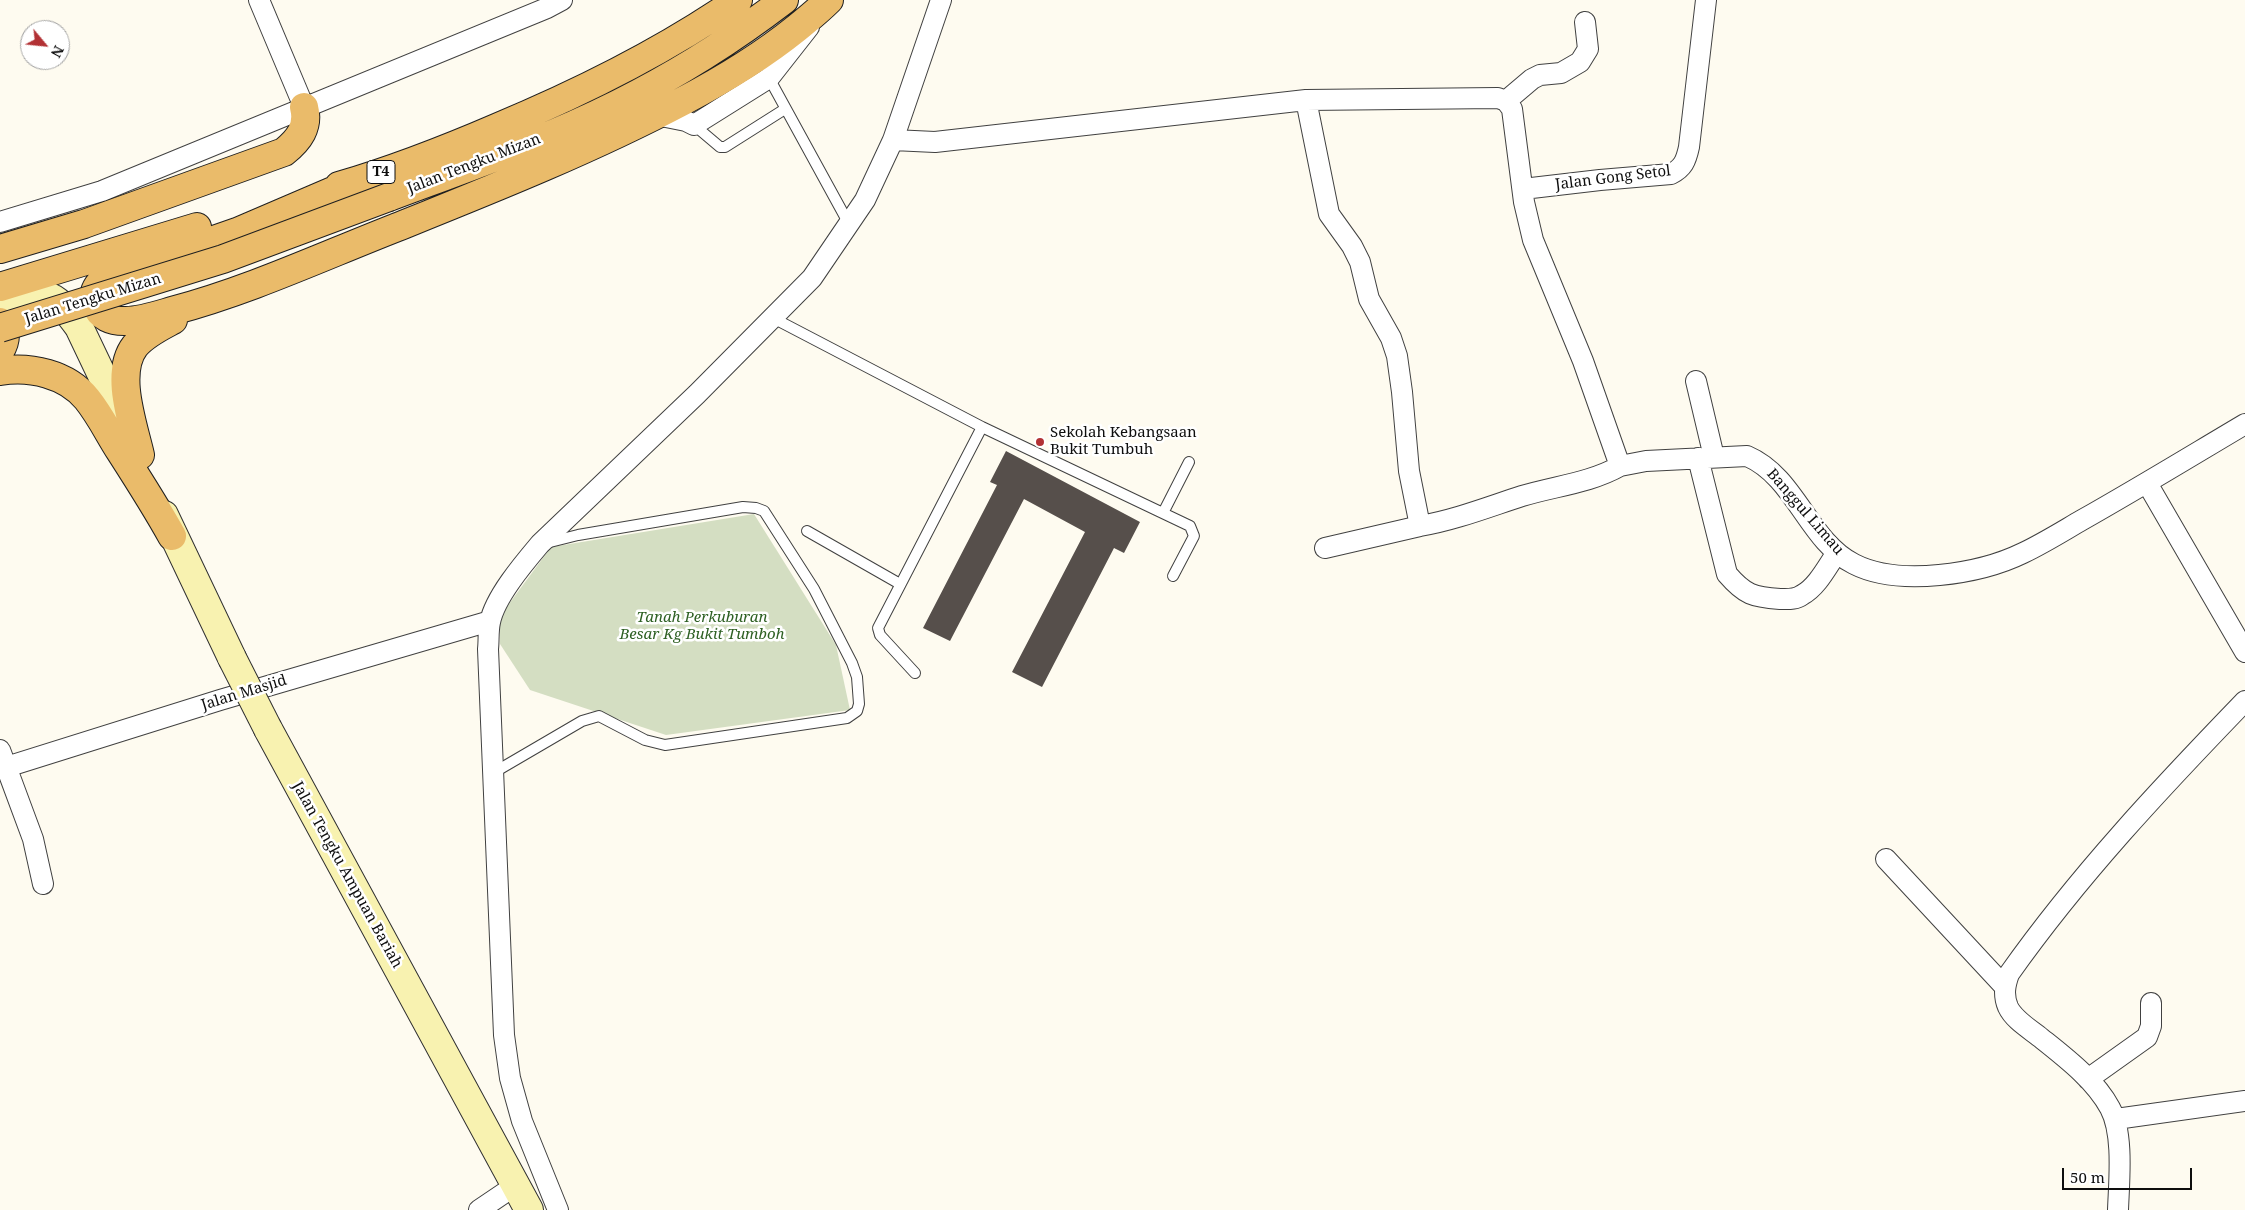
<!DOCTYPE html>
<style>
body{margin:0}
#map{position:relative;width:2245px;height:1210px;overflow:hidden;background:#fefbf0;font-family:"Noto Serif",serif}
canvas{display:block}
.north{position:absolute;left:20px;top:20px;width:50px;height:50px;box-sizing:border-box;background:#fff;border:1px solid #9f9f9f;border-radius:50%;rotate:118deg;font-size:14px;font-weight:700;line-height:20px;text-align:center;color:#0e0e0e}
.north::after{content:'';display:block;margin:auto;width:18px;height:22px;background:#b23134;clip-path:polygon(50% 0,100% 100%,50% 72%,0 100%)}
.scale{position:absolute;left:2062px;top:1168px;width:130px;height:22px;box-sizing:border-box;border:2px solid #0e0e0e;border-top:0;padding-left:6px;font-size:15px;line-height:18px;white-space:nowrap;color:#0e0e0e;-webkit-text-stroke:4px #fff;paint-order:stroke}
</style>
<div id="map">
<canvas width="2245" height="1210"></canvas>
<div class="north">N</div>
<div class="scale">50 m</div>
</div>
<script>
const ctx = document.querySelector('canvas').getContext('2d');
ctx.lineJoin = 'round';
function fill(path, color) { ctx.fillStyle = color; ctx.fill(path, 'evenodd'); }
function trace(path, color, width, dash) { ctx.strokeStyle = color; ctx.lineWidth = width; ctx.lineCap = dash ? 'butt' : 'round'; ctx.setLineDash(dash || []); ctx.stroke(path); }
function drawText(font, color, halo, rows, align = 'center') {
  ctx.font = font + ' "Noto Serif",serif'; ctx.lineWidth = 5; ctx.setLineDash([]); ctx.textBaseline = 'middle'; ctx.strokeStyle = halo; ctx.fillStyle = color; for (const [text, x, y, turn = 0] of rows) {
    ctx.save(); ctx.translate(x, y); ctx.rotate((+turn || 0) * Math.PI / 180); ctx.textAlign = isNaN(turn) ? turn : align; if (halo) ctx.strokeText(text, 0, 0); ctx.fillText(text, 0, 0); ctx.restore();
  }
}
fill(new Path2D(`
 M754,514L836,645L850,710L666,735L530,690L500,644V616L551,547Z`), '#d4dec2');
fill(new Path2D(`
 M1006,451L1140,522L1124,553L1114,548L1042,687L1012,672L1085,532L1024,499L950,641L923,628L997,485L990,482Z`), '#564f4b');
const service = new Path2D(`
 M769,78L849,224
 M694,125L720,147H725L785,109
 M773,318L982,427L1190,526L1194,536L1173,576
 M1163,513L1189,462
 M807,531L900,584
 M915,673L880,635L878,628L982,427
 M493,773L582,721L599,716L645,740L665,745L847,718L857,711L859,704L857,677L852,663L814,589L764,511L756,508L743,507L578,535L546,543`);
const minor = new Path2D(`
 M259,0L304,107
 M1306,100L1329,214L1352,246L1360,262L1369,299L1391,338L1397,356L1402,392L1409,471L1420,526L1325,548
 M1506,101L1532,79L1540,75L1561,73L1580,62L1588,49L1585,22
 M656,115L686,121L694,125L769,78L809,27
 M893,140L935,142L1306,100L1498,98L1506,101L1512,109L1524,202L1533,240L1583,361L1620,466L1646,461L1747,456C1796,477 1808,541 1854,564C1899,587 1980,574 2023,553C2044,543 2063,531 2082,520C2137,489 2191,456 2245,424
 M1523,189L1600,180L1671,174C1683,168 1686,161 1689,147L1706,0
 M0,222L102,191L547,8L562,0
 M1696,381L1714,457
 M1698,458L1727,574C1745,595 1753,597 1780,599C1788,599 1795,600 1802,595C1817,587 1827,567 1836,554
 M2147,483L2245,652
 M1420,526C1455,520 1488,507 1522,496C1555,486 1590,483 1620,466
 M0,750L33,839L43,884
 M0,769L220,700L490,621
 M1886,859L2005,987
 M2088,1079L2147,1037L2151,1026V1003
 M2116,1119L2245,1101
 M479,1210L516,1185
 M558,1210L522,1121L510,1078L504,1035L488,649C489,641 488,631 490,622C495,597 524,563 540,544L697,394L812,278L865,200L893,140L941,0
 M2118,1210C2119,1181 2124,1134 2110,1108C2095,1080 2066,1058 2041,1038C2030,1029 2014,1020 2008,1007C2003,995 2005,985 2009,974C2079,875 2161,788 2245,701`);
const secondary = new Path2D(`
 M0,306C43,291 50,286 79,327L129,432
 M164,515L232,658
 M268,729L529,1210`);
const trunk = new Path2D(`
 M356,181L237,232L105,278C97,285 92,292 95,303C105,334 151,317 172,311C248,291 321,257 395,228C492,189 590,150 683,101C723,80 761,57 797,28C808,19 819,10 829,0
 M339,186C393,170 445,150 496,128C580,93 663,52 738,0
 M389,197C466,168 544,141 618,104C676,75 732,40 784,0
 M0,249L84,224L284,152C299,140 309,127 304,107
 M0,287L197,227
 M0,322C7,332 6,341 0,351
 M0,371C30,366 67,374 87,399C100,415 109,434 120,451C138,479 156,507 172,536
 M140,455C133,424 114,373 135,346C145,334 160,327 173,320`);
trace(service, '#414141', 12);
trace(minor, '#414141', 22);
trace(secondary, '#303030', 30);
trace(trunk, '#1f1f1f', 30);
trace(service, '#fff', 10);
trace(minor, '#fff', 20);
trace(secondary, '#f8f2b0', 28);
trace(trunk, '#eabb6a', 28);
const secondaryBridge = new Path2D(`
 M232,658L268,729`);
const trunkBridge = new Path2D(`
 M0,328L223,259L389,197`);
trace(secondaryBridge, '#303030', 30, []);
trace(trunkBridge, '#1f1f1f', 30, []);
trace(secondaryBridge, '#f8f2b0', 28);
trace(trunkBridge, '#eabb6a', 28);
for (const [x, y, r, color] of [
 [1040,442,5,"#b23134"]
]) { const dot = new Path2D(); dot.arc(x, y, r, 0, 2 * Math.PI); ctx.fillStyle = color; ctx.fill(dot); trace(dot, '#fff', 2); }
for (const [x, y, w] of [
 [381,172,28]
]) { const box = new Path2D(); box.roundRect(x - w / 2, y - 11.5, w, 23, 4); ctx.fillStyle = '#fff'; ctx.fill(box); trace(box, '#0e0e0e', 1); }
drawText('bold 14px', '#0e0e0e', null, [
 ["T4",381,172]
]);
drawText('15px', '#0e0e0e', '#fff', [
 ["Jalan Tengku Mizan",474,164,-21],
 ["Jalan Gong Setol",1613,178,-7],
 ["Jalan Tengku Mizan",93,299,-17],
 ["Banggul Limau",1805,512,49],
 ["Jalan Masjid",244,693,-17],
 ["Jalan Tengku Ampuan Bariah",347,875,61]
]);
drawText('15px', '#0e0e0e', '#fff', [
 ["Sekolah Kebangsaan",1050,433],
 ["Bukit Tumbuh",1050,450]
], 'left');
drawText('italic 15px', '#2e6023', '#fff', [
 ["Tanah Perkuburan",702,618],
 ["Besar Kg Bukit Tumboh",702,635]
]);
</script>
